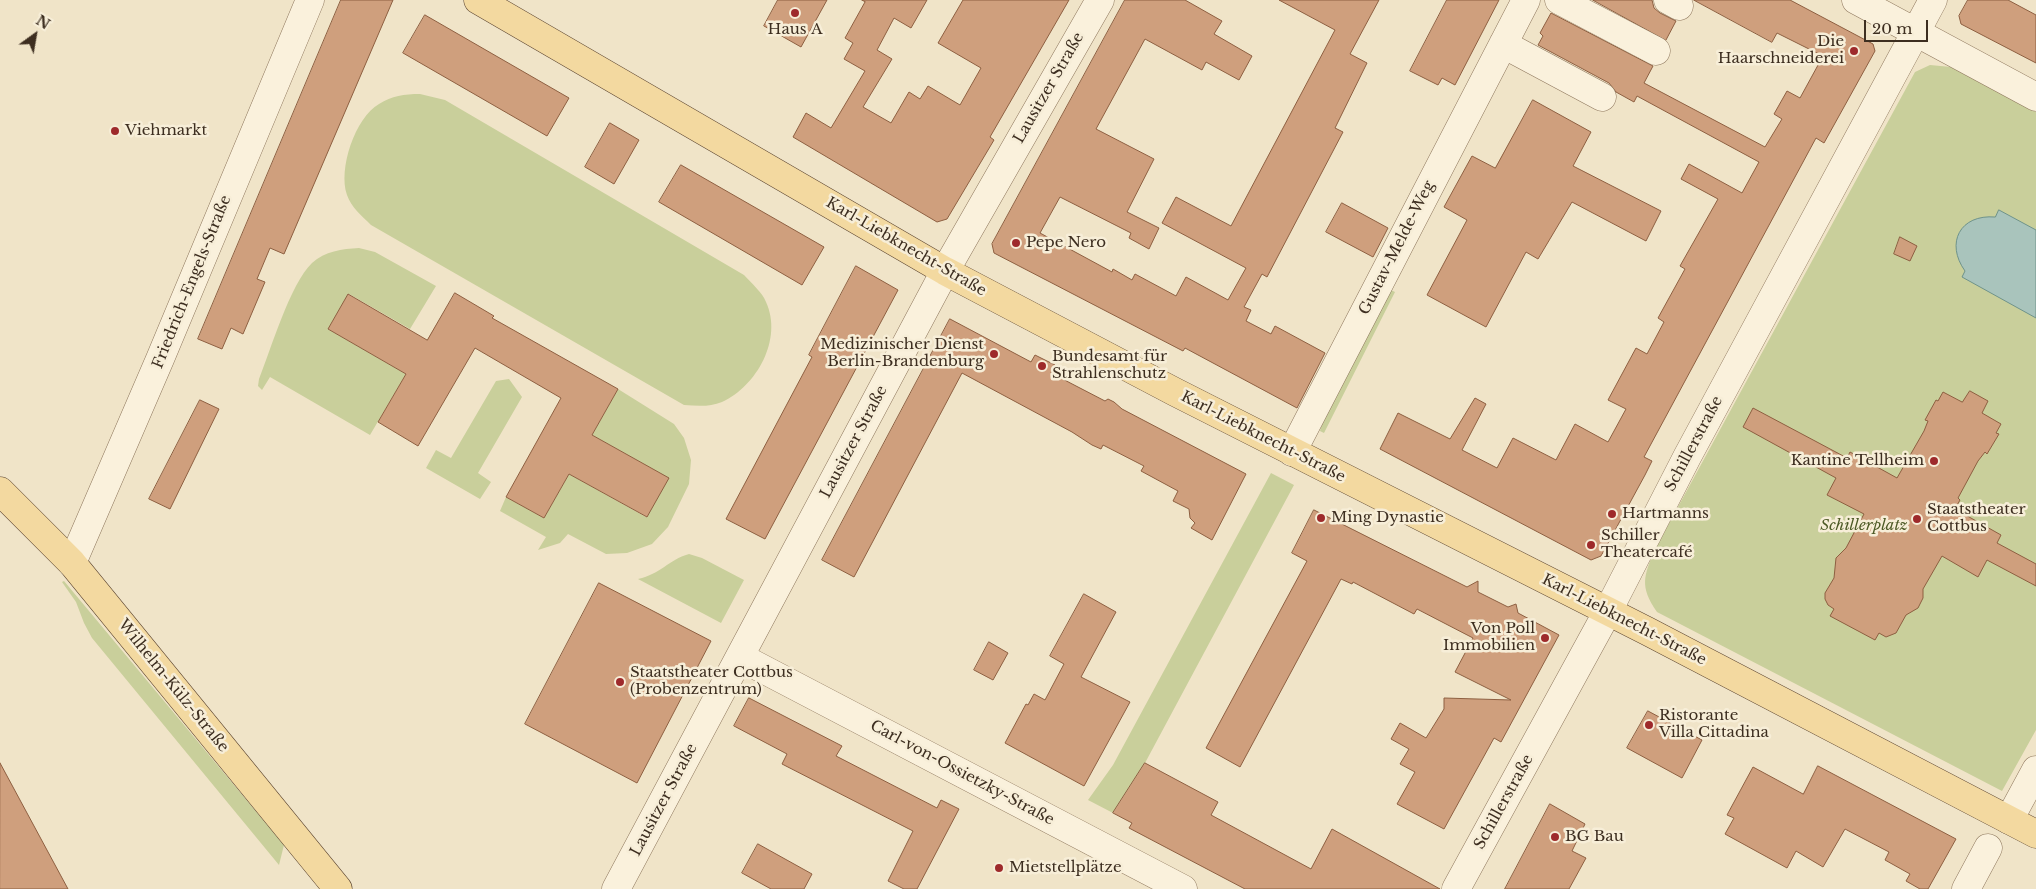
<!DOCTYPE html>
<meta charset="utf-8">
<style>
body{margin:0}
#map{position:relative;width:2036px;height:889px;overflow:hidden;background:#f0e4c8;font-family:"Libre Baskerville",serif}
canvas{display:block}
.north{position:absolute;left:10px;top:10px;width:50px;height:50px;-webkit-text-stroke:4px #f7eed8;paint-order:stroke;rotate:32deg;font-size:14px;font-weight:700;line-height:20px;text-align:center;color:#3d2e20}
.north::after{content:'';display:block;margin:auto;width:18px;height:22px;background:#3d2e20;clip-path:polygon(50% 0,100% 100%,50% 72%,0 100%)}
.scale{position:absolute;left:1864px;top:20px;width:64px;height:22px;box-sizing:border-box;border:2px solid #3d2e20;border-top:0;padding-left:6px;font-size:15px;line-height:18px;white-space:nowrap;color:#3d2e20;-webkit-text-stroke:4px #f7eed8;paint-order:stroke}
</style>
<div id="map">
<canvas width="2036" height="889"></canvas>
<div class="north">N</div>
<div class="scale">20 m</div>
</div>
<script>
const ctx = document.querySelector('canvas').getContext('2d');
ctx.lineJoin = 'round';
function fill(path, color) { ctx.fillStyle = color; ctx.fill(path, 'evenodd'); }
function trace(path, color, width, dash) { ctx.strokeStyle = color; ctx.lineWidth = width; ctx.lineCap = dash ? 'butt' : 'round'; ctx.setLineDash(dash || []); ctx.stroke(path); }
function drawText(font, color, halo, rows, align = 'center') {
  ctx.font = font + ' "Libre Baskerville",serif'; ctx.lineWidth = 5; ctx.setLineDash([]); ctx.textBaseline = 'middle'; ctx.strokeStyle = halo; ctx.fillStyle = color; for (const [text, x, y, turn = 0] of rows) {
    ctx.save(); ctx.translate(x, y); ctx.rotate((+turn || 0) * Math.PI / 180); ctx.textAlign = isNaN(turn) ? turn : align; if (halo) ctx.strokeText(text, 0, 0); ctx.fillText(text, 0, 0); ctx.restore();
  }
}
fill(new Path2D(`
 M1930,65L1951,67L2036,112V730L2002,791L1657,612C1639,586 1644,576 1655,549L1915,72Z
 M420,94L445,100L744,275C752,284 762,292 766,302C783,339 757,386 722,402C710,407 698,406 684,405L371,225C362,216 351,207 347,195C338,169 355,118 379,104C392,96 404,94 420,94Z
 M359,248L375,252L436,286L410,329L349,294L328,329L406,374L370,435L270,377L262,390L258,386L259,379C271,349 290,284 312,263C325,251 342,249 359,248Z
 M1385,287L1395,292L1324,433L1320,431L1332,389Z
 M509,379L522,397L478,473L491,482L480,499L426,468L436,450L451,458L496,381Z
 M618,389L674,424L684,438L691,460L689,484L668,527L652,544L627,553L606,554L568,534L560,543L538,550L546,537L500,511L506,497L544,518L569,474L646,517L668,478L592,435Z
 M1271,473L1294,485L1145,763L1113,813L1088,800L1113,765Z
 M689,554L702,558L744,580L721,623L638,579C661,574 668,560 689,554Z
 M64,581L284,845L279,865L92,638L84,623L76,602L62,582Z`), '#c9cf9b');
const water = new Path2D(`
 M1999,210L2036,230V318L1962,277L1965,271C1945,243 1960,214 1995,217Z`);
fill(water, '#a9c4bc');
trace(water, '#6f938a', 1);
const building = new Path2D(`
 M341,0H393L284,254L270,248L257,279L265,282L243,334L231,328L222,349L198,339Z
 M778,0H827L801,47L764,26Z
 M862,0H927L911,28L894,18L877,50L892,59L863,107L891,123L909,92L920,99L928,86L960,105L981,68L938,43L963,0H1069L990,137L994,140L947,219L937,222L793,137L806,113L831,128L865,71L844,59L853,43L845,38L865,2Z
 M1125,0H1185L1222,21L1214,34L1252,56L1239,80L1206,62L1202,70L1145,39L1096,129L1154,159L1127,212L1159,228L1149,249L1129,238L1131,233L1060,197L1040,233L1112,272L1113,269L1132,280L1135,274L1176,296L1186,277L1228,300L1246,268L1162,223L1176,197L1231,226L1335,30L1279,0H1379L1350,54L1367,63L1335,128L1343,132L1267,277L1262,274L1244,307L1251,310L1246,321L1271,334L1275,326L1325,353L1297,408L1185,348L1183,351L994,253L992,244Z
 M1447,0H1499L1455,85L1442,78L1438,85L1410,71Z
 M1593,0H1652L1654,8L1660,13L1676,21L1666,40Z
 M1694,0H1790L1873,44L1875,51L1824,143L1816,138L1644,457L1652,461L1645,475L1601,556L1591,560L1380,449L1398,413L1450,439L1475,398L1486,404L1462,450L1497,468L1513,438L1556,460L1575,424L1608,442L1626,409L1608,400L1636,348L1647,354L1664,322L1658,318L1685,269L1680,266L1718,199L1681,179L1689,164L1742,193L1759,162L1637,96L1634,102L1616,92L1609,83L1538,45L1543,36L1540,33L1551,13L1653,66L1644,83L1765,147L1782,119L1774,114L1787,91L1800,98L1823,56L1777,33L1772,42Z
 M1968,0H2008L2036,15V63L1961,24L1959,16Z
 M425,15L569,98L547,136L403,53Z
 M1533,100L1591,132L1573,166L1661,211L1646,241L1572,202L1538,259L1526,252L1486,327L1427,295L1467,220L1444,207L1472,156L1495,168Z
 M610,123L639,140L614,184L585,167Z
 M681,165L824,247L802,285L659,202Z
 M1342,203L1388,228L1373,257L1326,232Z
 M1900,237L1917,246L1910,261L1894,254Z
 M856,266L898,290L765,539L726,519L812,357L809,355Z
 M455,293L494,316L492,318L618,389L592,435L669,478L647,517L569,474L544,518L506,497L561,398L475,348L418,446L378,422L406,374L328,329L348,294L427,340Z
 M950,319L1031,362L1035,355L1055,365L1051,373L1105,401L1108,399L1114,402L1122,409L1246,474L1212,540L1191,528L1195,523L1190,518L1189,509L1173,501L1178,491L1141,471L1144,466L1103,445L1101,449L1092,445L1072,432L962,373L854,577L822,560Z
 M1970,391L1988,401L1982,413L2001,424L1996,433L1999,434L1987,454L1985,452L1978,461L1958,498L1960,500L1955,509L2001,535L1997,543L2036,564V586L1987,560L1978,577L1942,556L1923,589V598L1918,608L1906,615L1896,633L1886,637L1879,633L1875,640L1830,616L1834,609L1828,605L1825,599V593L1834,578L1836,558L1846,548L1864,514L1827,495L1836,478L1743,427L1753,408L1847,458L1850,452L1897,478L1924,431L1928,421L1925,420L1936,400L1938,401L1943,392L1962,402Z
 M200,400L219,409L170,509L149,499Z
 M1314,510L1467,587L1478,581V592L1508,607L1516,604L1518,613L1559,635L1501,742L1494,738L1444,829L1397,804L1415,772L1400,764L1409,749L1391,739L1400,723L1426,738L1444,709V698L1511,700L1455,672L1473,638L1417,609L1414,614L1353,582L1352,584L1341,579L1240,767L1206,748L1307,561L1292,553Z
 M599,583L711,641L637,783L525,724Z
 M1084,594L1116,612L1081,677L1130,702L1084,786L1005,743L1026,704L1028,705L1034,694L1045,700L1064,664L1050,656Z
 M989,642L1008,653L993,680L974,670Z
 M749,698L842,746L836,756L937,808L941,800L959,809L917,889H904L888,881L913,831L782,764L787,754L734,726Z
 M1648,711L1702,740L1682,778L1627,748Z
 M0,763L68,889H0Z
 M1145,763L1218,802L1211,815L1311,869L1332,829L1440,889H1245L1129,828L1132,823L1113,813Z
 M1818,766L1956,839L1928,889H1920L1906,881L1910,874L1885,860L1889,852L1845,829L1823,867L1796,851L1787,868L1725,834L1734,818L1727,815L1753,767L1803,794Z
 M1550,804L1585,824L1572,851L1586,858L1569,889H1505Z
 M758,844L812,874L804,889H771L742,873Z`);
fill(building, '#cf9f7d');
trace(building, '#8d5f41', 1);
const minor = new Path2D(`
 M1559,0L1656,51
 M1668,0L1679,6
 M1856,0L2036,97
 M1503,44L1602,97
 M1292,452L1526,0
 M72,563L160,359L310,0
 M740,657L1183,889
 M2009,820L2036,770
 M616,889L945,271L1100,0
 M1456,889L1608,611L1687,457L1933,0
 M1966,889L1988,848`);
const major = new Path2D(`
 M478,0L945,271L1175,392L1647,631L2036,834
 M0,491L72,563L338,889`);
trace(minor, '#8d765c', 29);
trace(major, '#5b4430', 29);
trace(minor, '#faf1dc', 28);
trace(major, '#f3d9a0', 28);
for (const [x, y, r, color] of [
 [795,13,5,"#9e2a2b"],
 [1854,51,5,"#9e2a2b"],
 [115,131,5,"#9e2a2b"],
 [1016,243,5,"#9e2a2b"],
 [994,354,5,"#9e2a2b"],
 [1042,366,5,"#9e2a2b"],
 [1934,461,5,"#9e2a2b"],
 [1612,514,5,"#9e2a2b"],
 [1321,518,5,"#9e2a2b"],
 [1917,519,5,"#9e2a2b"],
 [1591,545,5,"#9e2a2b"],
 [1545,638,5,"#9e2a2b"],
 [620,682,5,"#9e2a2b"],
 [1649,725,5,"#9e2a2b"],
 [1555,837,5,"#9e2a2b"],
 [999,868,5,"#9e2a2b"]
]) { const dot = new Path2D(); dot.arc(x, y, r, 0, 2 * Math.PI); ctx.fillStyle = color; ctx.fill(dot); trace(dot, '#f7eed8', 2); }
drawText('15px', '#3d2e20', '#f7eed8', [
 ["Haus A",795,30,"center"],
 ["Die",1844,42,"right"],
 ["Haarschneiderei",1844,59,"right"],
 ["Viehmarkt",125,131],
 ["Pepe Nero",1026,243],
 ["Medizinischer Dienst",984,345,"right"],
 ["Berlin-Brandenburg",984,362,"right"],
 ["Bundesamt für",1052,357],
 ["Strahlenschutz",1052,374],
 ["Kantine Tellheim",1924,461,"right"],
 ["Staatstheater",1927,510],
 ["Cottbus",1927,527],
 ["Hartmanns",1622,514],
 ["Ming Dynastie",1331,518],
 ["Schiller",1601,536],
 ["Theatercafé",1601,553],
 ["Von Poll",1535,629,"right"],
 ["Immobilien",1535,646,"right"],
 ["Staatstheater Cottbus",630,673],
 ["(Probenzentrum)",630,690],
 ["Ristorante",1659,716],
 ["Villa Cittadina",1659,733],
 ["BG Bau",1565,837],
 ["Mietstellplätze",1009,868]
], 'left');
drawText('15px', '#3d2e20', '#f7eed8', [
 ["Lausitzer Straße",1049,88,-60],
 ["Karl-Liebknecht-Straße",906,247,30],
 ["Gustav-Melde-Weg",1397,248,-63],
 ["Friedrich-Engels-Straße",192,282,-68],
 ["Karl-Liebknecht-Straße",1263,437,27],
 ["Lausitzer Straße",854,442,-62],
 ["Schillerstraße",1694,444,-62],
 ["Karl-Liebknecht-Straße",1624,620,27],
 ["Wilhelm-Külz-Straße",173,686,51],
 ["Carl-von-Ossietzky-Straße",962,773,28],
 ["Lausitzer Straße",664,800,-62],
 ["Schillerstraße",1504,802,-61]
]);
drawText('italic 15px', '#4d5a26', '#f7eed8', [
 ["Schillerplatz",1864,526]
]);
</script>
